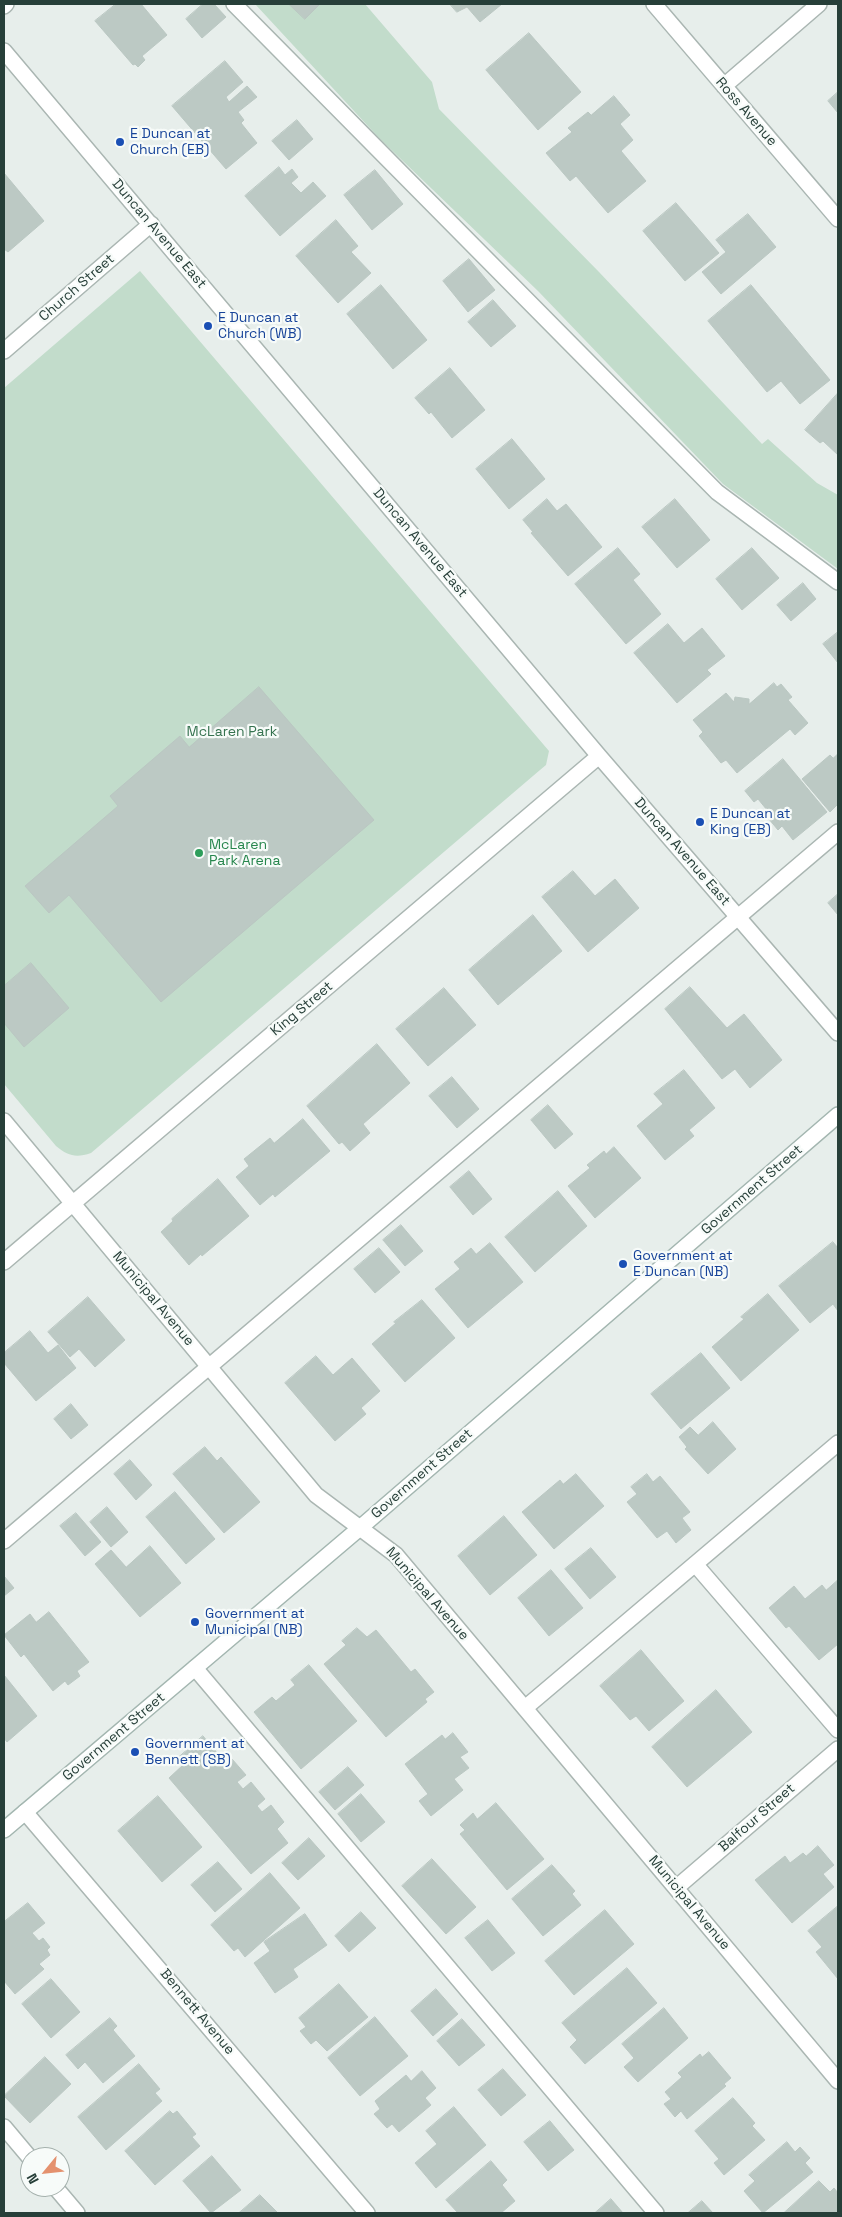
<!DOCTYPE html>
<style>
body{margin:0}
#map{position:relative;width:842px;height:2217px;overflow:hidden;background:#e7eeeb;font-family:"Space Grotesk",sans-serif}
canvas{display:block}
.frame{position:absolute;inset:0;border:5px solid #273f39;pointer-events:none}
.north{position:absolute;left:20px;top:2147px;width:50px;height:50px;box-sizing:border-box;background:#f7fbf9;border:1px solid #a4b0ac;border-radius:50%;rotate:242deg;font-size:14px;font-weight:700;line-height:20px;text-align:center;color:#273f39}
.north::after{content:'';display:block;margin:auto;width:18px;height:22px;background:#e4916e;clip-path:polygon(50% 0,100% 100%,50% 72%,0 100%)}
</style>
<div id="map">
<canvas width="842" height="2217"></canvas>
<div class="frame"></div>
<div class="north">N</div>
</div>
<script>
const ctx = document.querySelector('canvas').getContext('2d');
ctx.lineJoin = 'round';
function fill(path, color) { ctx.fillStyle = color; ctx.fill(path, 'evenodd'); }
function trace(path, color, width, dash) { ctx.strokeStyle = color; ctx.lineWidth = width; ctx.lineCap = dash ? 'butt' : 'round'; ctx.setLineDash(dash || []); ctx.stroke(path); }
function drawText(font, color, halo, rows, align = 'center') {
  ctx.font = font + ' "Space Grotesk",sans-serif'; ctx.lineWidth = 4.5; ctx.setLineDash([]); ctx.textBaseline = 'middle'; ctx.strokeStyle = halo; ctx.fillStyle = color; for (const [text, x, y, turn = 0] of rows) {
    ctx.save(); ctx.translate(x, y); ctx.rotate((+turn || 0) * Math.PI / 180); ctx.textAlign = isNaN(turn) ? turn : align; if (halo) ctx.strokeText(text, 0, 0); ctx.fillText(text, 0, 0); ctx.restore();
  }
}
fill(new Path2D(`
 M255,4H365L432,82L439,109L599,272L762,444L768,439L817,483L838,495V569L723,484L538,291L379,138Z
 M140,271L549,751L546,765L540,770L91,1153C76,1158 68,1156 56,1146L4,1084V388Z`), '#c2dccb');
const building = new Path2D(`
 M116,4H141L167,35L142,56L145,60L138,67L135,64L133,65L95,21Z
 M203,4H214L226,17L202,38L186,19Z
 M289,4H320L305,19Z
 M450,4H502L480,22L467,7L457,12Z
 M529,33L581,92L538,130L486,70Z
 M225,61L243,82L226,97L229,102L247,86L257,97L238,112L244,120L241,123L257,143L226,169L172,106Z
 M838,92V113L828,101Z
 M614,96L630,115L620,124L633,140L621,151L646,181L608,213L576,176L570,181L546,153L572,132L568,128L588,112L591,115Z
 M297,120L313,139L289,160L272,141Z
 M279,167L285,175L292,169L298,177L291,183L301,193L313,182L326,196L280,236L245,196Z
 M375,170L403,204L372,230L344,195Z
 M4,173L44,221L8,252L4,249Z
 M676,203L719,253L685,281L643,231Z
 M748,214L776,247L721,294L702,272L726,252L716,240Z
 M336,220L358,246L351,252L371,273L338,303L296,256Z
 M469,259L495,290L468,312L443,281Z
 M381,285L427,340L393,369L347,314Z
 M751,285L830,380L800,404L781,381L767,392L708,321Z
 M493,300L516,326L491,347L468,322Z
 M450,368L485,410L452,438L431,412L429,414L415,398Z
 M838,393V455L823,441L820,443L805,430Z
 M512,439L545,479L509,509L476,469Z
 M547,499L557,511L566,504L602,547L568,576L531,533L533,532L523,520Z
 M675,499L710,540L677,568L642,527Z
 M618,548L640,574L633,580L661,614L626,644L575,584Z
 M752,548L779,578L742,610L716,579Z
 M803,583L816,599L791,621L777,605Z
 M668,624L684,643L702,628L725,656L707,670L711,674L677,703L634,653Z
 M838,632V663L823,644Z
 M774,683L777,687L781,684L792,697L788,700L808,723L795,735L790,729L737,773L726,760L721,763L699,736L703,732L693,720L726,693L734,702L735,697L749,699V704Z
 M259,687L374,820L161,1002L69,895L49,913L25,886L118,806L110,796L180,736L189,747Z
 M838,754V804L830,812L802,779L830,755L833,758Z
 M783,759L827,812L793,840L782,826L778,830L764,813L767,810L758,799L754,802L745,791Z
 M573,871L595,896L615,879L639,908L588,952L542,897Z
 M838,894V915L828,903Z
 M533,915L562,951L498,1005L469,970Z
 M31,963L69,1008L24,1047L4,1023V986Z
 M690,987L727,1028L744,1014L782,1060L750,1088L735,1069L722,1079L665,1009Z
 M444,988L476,1025L428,1066L396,1029Z
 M377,1044L410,1083L363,1124L370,1133L350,1151L342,1142L339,1144L307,1106Z
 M684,1070L715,1108L689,1130L694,1136L665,1160L637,1126L663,1104L654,1094Z
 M452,1077L479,1109L457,1128L429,1096Z
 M548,1105L573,1134L555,1149L531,1120Z
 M303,1119L330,1151L275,1197L273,1194L260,1205L236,1177L249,1166L244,1159L270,1138L274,1143Z
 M614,1147L641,1178L595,1218L568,1186L590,1168L587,1165L604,1151L606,1154Z
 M469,1171L492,1199L473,1215L450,1187Z
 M218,1179L249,1216L202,1256L201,1254L189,1265L161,1232L173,1221L172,1219Z
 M558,1191L587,1226L535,1272L505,1237Z
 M401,1225L423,1251L405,1266L383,1240Z
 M833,1242L838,1248V1311L833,1304L810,1323L779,1286Z
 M490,1243L523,1282L468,1328L435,1289L460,1269L454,1262L471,1248L476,1254Z
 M379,1248L400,1272L375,1293L354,1269Z
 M768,1294L799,1330L741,1381L712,1347L744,1319L741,1317Z
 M88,1297L125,1340L95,1367L79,1349L70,1357L48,1332Z
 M422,1300L455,1338L405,1382L372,1344L396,1323L394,1322Z
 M30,1331L48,1353L58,1345L76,1368L36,1401L4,1363V1353Z
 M701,1353L730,1388L681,1429L651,1394Z
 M316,1356L333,1375L352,1358L380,1391L361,1408L366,1414L335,1441L285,1383Z
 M71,1404L88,1425L71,1439L54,1419Z
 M713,1422L736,1449L708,1474L685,1449L687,1447L679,1437L690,1427L698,1435Z
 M205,1447L217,1461L221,1457L260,1502L224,1533L173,1474Z
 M130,1460L152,1485L136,1500L114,1474Z
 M576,1474L604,1506L554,1549L522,1512L560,1480L563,1484Z
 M647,1474L653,1482L660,1476L690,1512L682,1518L691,1530L676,1543L667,1531L657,1538L627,1502L637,1494L631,1487Z
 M175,1492L215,1539L186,1564L146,1517Z
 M107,1507L128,1532L111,1547L90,1522Z
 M76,1513L101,1542L85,1556L60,1526Z
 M504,1516L537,1555L490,1595L458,1556Z
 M150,1546L181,1583L140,1617L95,1564L111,1550L126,1567Z
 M591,1548L616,1577L590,1599L565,1569Z
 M551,1570L583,1608L549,1636L518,1598Z
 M4,1576L14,1588L4,1596Z
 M837,1581L838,1644L819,1660L789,1626L786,1628L769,1608L794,1586L805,1599L822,1585L826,1590Z
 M49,1612L89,1662L77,1671L80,1676L68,1685L65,1681L53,1691L24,1654L21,1657L4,1635L30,1614L36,1622Z
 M357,1628L367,1637L376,1630L411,1672L415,1669L434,1692L425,1699L427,1702L386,1737L324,1664L346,1645L342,1641Z
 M641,1650L684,1701L649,1731L636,1716L630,1720L600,1686Z
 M309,1665L357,1721L301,1769L254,1712L272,1697L276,1701L295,1685L291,1680Z
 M4,1675L37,1716L7,1742L4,1738Z
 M716,1690L752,1732L687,1787L652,1747Z
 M453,1733L468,1752L460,1757L469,1768L454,1779L463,1790L431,1816L419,1801L428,1794L405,1764L442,1735L445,1739Z
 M203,1736L218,1754L215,1756L223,1766L232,1759L246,1775L237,1782L243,1789L251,1782L265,1799L257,1806L262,1812L271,1805L284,1822L277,1829L288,1843L251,1874L169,1778L183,1765L177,1759Z
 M348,1767L364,1785L335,1810L319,1792Z
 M361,1794L385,1822L361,1842L338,1814Z
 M158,1796L202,1847L162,1882L118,1831Z
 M496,1803L544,1859L507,1890L460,1834L465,1830L460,1825L473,1813L477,1819Z
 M309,1838L325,1856L298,1880L282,1863Z
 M818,1846L834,1865L823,1874L834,1887L792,1923L755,1880L785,1856L790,1863L803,1853L806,1856Z
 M432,1859L476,1907L446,1934L402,1886Z
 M218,1862L242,1889L215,1912L191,1885Z
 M552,1865L575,1891L572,1894L581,1905L543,1936L512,1899Z
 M270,1873L300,1908L245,1957L238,1948L234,1951L211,1925Z
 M28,1903L45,1923L32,1933L39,1941L43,1938L50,1947L47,1950L50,1955L39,1964L44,1969L15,1994L4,1981V1922Z
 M838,1906V1979L816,1952L822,1947L808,1931Z
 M605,1910L634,1944L574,1995L545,1961Z
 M361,1912L376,1928L349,1952L335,1936Z
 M305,1914L327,1945L293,1969L298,1977L275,1993L254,1963L270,1951L264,1942Z
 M488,1920L515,1953L492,1971L465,1938Z
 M627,1968L657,2003L585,2064L570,2047L577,2040L562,2023Z
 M51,1979L80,2012L51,2038L22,2004Z
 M339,1984L368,2017L327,2051L316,2040L311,2044L300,2031L306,2027L299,2018Z
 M436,1989L458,2014L433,2036L411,2011Z
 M664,2008L688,2038L638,2082L624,2067L634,2058L622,2044Z
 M375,2017L408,2056L360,2096L328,2058Z
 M110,2018L117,2026L113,2030L135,2056L103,2083L85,2062L78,2069L66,2055Z
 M462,2019L485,2045L459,2066L437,2041Z
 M709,2052L731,2078L724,2084L726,2086L687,2119L681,2111L675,2117L664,2104L671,2099L665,2092L682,2077L678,2073L700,2054L702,2057Z
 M45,2057L71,2084L30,2123L4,2096Z
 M139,2064L160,2089L155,2093L162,2101L106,2150L78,2117Z
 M503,2069L526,2095L501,2116L478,2090Z
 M422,2071L436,2088L425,2098L431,2105L399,2132L392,2124L387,2128L374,2114L380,2109L375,2101L406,2075L411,2081Z
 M733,2098L755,2123L752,2126L765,2140L724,2175L714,2163L719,2159L695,2131Z
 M454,2107L486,2145L436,2188L415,2163L437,2144L426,2131Z
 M170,2111L173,2114L177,2111L196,2134L192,2137L200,2146L155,2185L125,2151Z
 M550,2121L574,2150L548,2171L524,2142Z
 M787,2142L795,2152L800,2147L810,2158L805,2163L813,2172L763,2213L744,2191L755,2181L749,2175Z
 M212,2156L241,2190L211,2213L183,2181Z
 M491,2161L507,2180L502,2185L515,2201L501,2213H458L446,2200Z
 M819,2181L830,2192L834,2188L838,2193V2213H784Z
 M260,2195L278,2213H239Z
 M611,2199L623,2213H595Z
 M702,2201L713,2213H688Z`);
fill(building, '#bcc9c4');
trace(building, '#bac7c2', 1);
const lane = new Path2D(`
 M234,4L717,492L838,582
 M4,6L6,4
 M4,1541L838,832
 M695,1564L838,1730
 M195,1668L656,2213
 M525,1708L838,1443
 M4,2127L30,2158
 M55,2187L77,2213`);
const street = new Path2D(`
 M654,4L838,219
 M4,51L599,756L838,1033
 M724,86L819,4
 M4,351L151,224
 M4,1121L316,1495L396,1555L838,2081
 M4,1262L599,756
 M25,1812L367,2213
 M676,1888L838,1749`);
const secondary = new Path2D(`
 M4,1830L361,1527L838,1115`);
trace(lane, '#aab6b2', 18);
trace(street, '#aab6b2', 18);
trace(secondary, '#a3b6b0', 18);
trace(lane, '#fff', 15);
trace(street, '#fff', 15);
trace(secondary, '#fff', 15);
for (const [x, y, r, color] of [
 [120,142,5,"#1a4fb4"],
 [208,326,5,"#1a4fb4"],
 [700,822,5,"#1a4fb4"],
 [199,853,5,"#2e9e5b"],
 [623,1264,5,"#1a4fb4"],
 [195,1622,5,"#1a4fb4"],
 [135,1752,5,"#1a4fb4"]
]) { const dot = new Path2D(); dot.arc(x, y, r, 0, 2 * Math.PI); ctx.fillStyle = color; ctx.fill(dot); trace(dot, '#f7fbf9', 2); }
drawText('14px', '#273f39', '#f7fbf9', [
 ["Ross Avenue",746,112,49],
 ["Duncan Avenue East",159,234,50],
 ["Church Street",77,288,-41],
 ["Duncan Avenue East",420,543,50],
 ["Duncan Avenue East",682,852,49],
 ["King Street",302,1009,-40],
 ["Government Street",752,1190,-41],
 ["Municipal Avenue",153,1299,50],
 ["Government Street",422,1474,-41],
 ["Municipal Avenue",427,1594,49],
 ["Government Street",114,1737,-40],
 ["Balfour Street",757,1818,-41],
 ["Municipal Avenue",689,1903,50],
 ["Bennett Avenue",197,2012,50]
]);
drawText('14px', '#164399', '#f7fbf9', [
 ["E Duncan at",130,134],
 ["Church (EB)",130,150],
 ["E Duncan at",218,318],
 ["Church (WB)",218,334],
 ["E Duncan at",710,814],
 ["King (EB)",710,830],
 ["Government at",633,1256],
 ["E Duncan (NB)",633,1272],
 ["Government at",205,1614],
 ["Municipal (NB)",205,1630],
 ["Government at",145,1744],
 ["Bennett (SB)",145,1760]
], 'left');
drawText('14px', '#35724f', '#f7fbf9', [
 ["McLaren Park",232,732]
]);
drawText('14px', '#27864d', '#f7fbf9', [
 ["McLaren",209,845],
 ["Park Arena",209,861]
], 'left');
</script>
